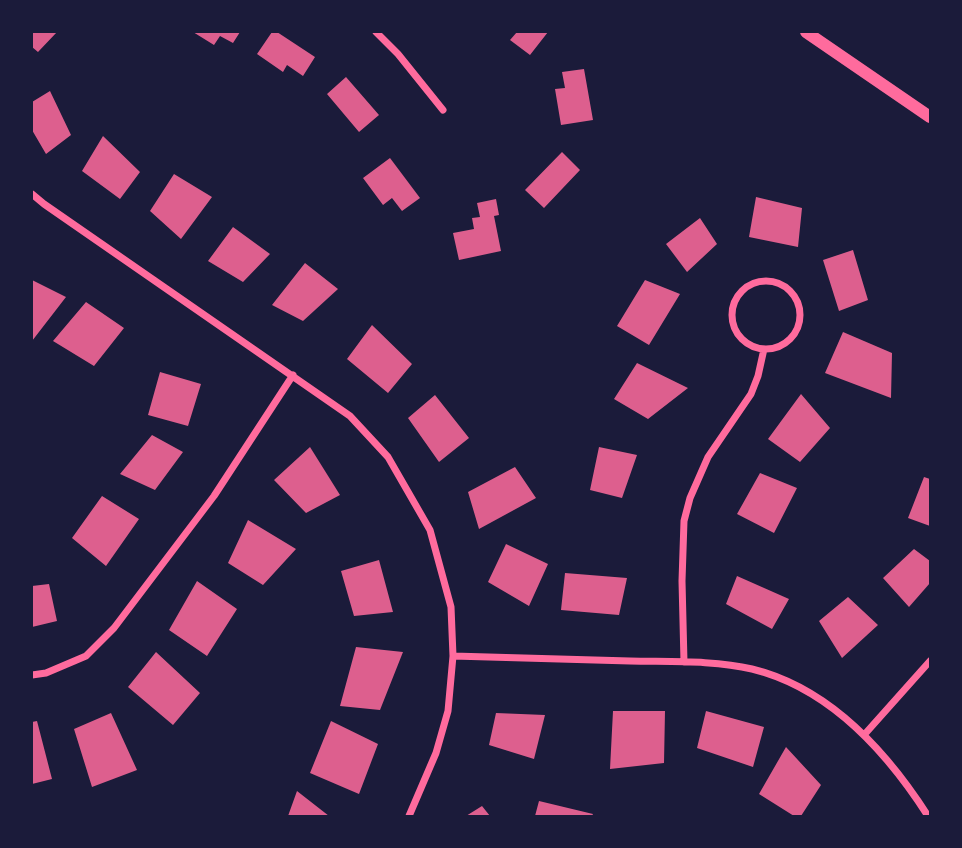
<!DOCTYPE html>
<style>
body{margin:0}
#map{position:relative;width:962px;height:848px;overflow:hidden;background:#1b1b3a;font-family:Barlow,sans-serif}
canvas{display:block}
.frame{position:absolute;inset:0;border:33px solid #1b1b3a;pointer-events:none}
</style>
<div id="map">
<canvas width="962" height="848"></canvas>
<div class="frame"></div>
</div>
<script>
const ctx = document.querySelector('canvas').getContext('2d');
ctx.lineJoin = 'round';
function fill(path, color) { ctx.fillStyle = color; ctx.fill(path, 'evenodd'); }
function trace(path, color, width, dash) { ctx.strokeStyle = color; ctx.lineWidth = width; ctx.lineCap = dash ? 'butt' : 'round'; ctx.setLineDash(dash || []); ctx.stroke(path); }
fill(new Path2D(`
 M32,32H57L38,52L32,47Z
 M193,32H240L233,43L220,36L214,45Z
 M272,32H277L315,57L303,76L287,65L283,72L257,54Z
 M517,32H548L530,55L510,40Z
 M584,69L593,120L561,125L555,89L565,88L562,72Z
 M346,77L379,115L359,132L327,94Z
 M50,91L71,135L46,154L32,130V102Z
 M103,136L140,172L120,199L82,171Z
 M562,152L580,170L544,208L525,190Z
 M390,158L420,198L402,211L392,198L383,205L363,178Z
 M174,174L212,197L181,239L150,211Z
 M756,197L802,208L798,247L749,237Z
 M496,199L499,215L494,216L501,251L459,260L453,233L474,229L472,218L480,217L477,203Z
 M700,218L717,244L687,272L666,244Z
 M233,227L270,254L243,282L208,261Z
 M853,250L868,300L839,311L823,260Z
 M305,263L338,289L303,321L272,305Z
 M32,280L66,297L32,341Z
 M645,280L680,294L649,345L617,326Z
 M86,302L124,328L94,366L53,341Z
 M372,325L412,364L388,393L347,359Z
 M843,332L892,353L891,398L825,373Z
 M637,363L688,388L648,419L614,399Z
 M160,372L201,384L188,426L148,415Z
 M801,394L830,428L800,462L768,439Z
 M435,395L469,438L439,462L408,418Z
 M152,435L183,452L155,490L120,474Z
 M310,447L340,495L306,513L274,480Z
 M599,447L637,455L622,498L590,490Z
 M515,467L536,498L479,529L468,492Z
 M760,473L797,488L774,533L737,514Z
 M924,477L930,479V526L908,518Z
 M102,496L139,519L106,566L72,538Z
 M248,520L296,549L263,585L228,563Z
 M506,544L548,564L529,606L488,582Z
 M914,549L930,561V583L909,607L883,578Z
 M379,560L393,612L354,616L341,571Z
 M565,573L627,578L619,615L561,610Z
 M737,576L789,599L772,629L726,604Z
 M197,581L237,609L207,656L169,630Z
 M49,584L57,621L32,627V586Z
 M848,597L878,625L842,658L819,621Z
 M356,647L403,652L380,710L340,706Z
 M156,652L200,693L173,725L128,687Z
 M613,711H665L664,763L610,769Z
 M706,711L764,727L753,767L697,748Z
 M111,713L137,770L92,787L74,729Z
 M496,713L545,715L534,759L489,745Z
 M37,721L52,779L32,784V722Z
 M331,721L378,744L359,794L310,773Z
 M786,747L821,785L801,816H794L759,794Z
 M297,791L329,816H288Z
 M539,801L593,814L592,816H535Z
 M482,806L490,816H466Z`), '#dd5f8e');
trace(new Path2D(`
 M376,32L398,54L443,110
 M32,194L44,204L350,416L388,457L430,530L451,607L453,656L448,711L436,753L409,816
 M732 315a34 34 0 1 1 68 0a34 34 0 1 1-68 0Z
 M453,656C512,658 571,659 630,661C668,662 715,660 752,669C830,688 887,752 928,816
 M684,662L682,581L684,521L690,498L708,457L751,394L758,376L764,349
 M32,675L46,673L86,656L114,628L214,496L293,375
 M864,735L930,661`), '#ff6b9d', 7);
trace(new Path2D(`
 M806,32L930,117`), '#ff6b9d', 12);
</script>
